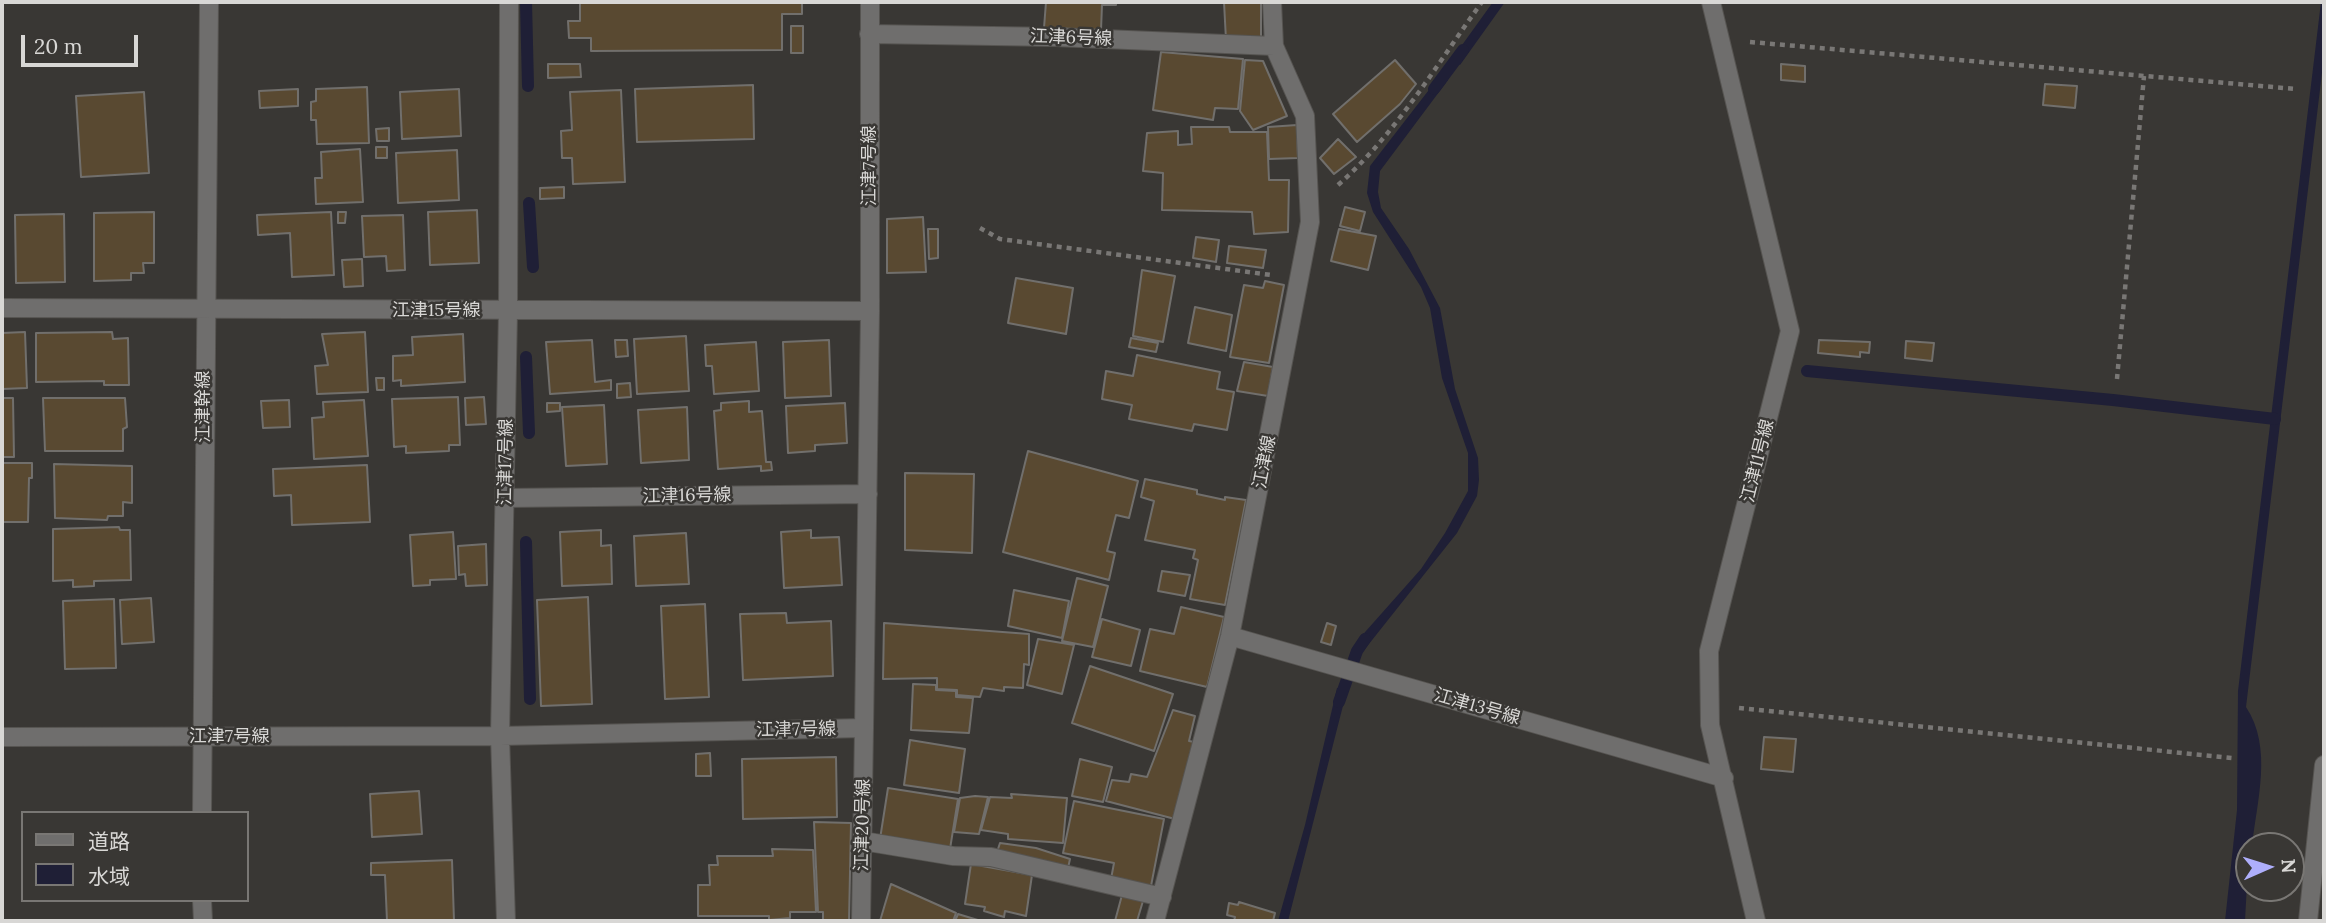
<!DOCTYPE html>
<meta charset="utf-8">
<style>
body{margin:0}
#map{position:relative;width:2326px;height:923px;overflow:hidden;background:#393734;font-family:Lora,"Noto Sans JP",serif}
canvas{display:block}
.frame{position:absolute;inset:0;border:4px solid #d8d7d5;pointer-events:none}
.legend{position:absolute;left:21px;top:811px;width:228px;height:91px;box-sizing:border-box;background:#393734;border:2px solid #797774;margin:0;padding:9px 12px;list-style:none;font-size:21px;color:#d8d7d5}
.legend li{display:flex;align-items:center;gap:14px;height:35px}
.legend b{width:35px;border:2px solid #797774}
.north{position:absolute;left:2235px;top:832px;width:70px;height:70px;box-sizing:border-box;background:#393734;border:2px solid #797774;border-radius:50%;rotate:87deg;font-size:19px;font-weight:700;line-height:28px;text-align:center;color:#d8d7d5}
.north::after{content:'';display:block;margin:auto;width:24px;height:32px;background:#aeaefb;clip-path:polygon(50% 0,100% 100%,50% 72%,0 100%)}
.scale{position:absolute;left:21px;top:35px;width:117px;height:32px;box-sizing:border-box;border:4px solid #d8d7d5;border-top:0;padding-left:9px;font-size:21px;line-height:24px;white-space:nowrap;color:#d8d7d5;-webkit-text-stroke:5px #393734;paint-order:stroke}
</style>
<div id="map">
<canvas width="2326" height="923"></canvas>
<div class="frame"></div>
<ul class="legend">
<li><b style="height:9px;background:#6f6e6d"></b>道路</li>
<li><b style="height:19px;background:#1f1f36"></b>水域</li>
</ul>
<div class="north">N</div>
<div class="scale">20 m</div>
</div>
<script>
const ctx = document.querySelector('canvas').getContext('2d');
ctx.lineJoin = 'round';
function fill(path, color) { ctx.fillStyle = color; ctx.fill(path, 'evenodd'); }
function trace(path, color, width, dash) { ctx.strokeStyle = color; ctx.lineWidth = width; ctx.lineCap = dash ? 'butt' : 'round'; ctx.setLineDash(dash || []); ctx.stroke(path); }
function drawText(font, color, halo, rows, align = 'center') {
  ctx.font = font + ' Lora,"Noto Sans JP",serif'; ctx.lineWidth = 5; ctx.setLineDash([]); ctx.textBaseline = 'middle'; ctx.strokeStyle = halo; ctx.fillStyle = color; for (const [text, x, y, turn = 0] of rows) {
    ctx.save(); ctx.translate(x, y); ctx.rotate((+turn || 0) * Math.PI / 180); ctx.textAlign = isNaN(turn) ? turn : align; if (halo) ctx.strokeText(text, 0, 0); ctx.fillText(text, 0, 0); ctx.restore();
  }
}
fill(new Path2D(`
 M1493,2H1505L1460,65L1452,59Z
 M2321,2H2324V56L2246,707C2273,748 2257,800 2252,846H2249L2245,921H2225L2237,810L2238,691Z
 M1442,73L1448,80L1380,171L1378,192L1381,208L1409,249L1440,308L1455,389L1478,458L1479,480L1477,496L1457,533L1361,654L1353,651L1358,640L1421,569L1445,533L1468,491V453L1442,378L1430,308L1421,287L1373,212L1367,193L1370,166Z
 M1337,688L1347,690L1288,921H1278L1305,825Z`), '#1f1f36');
trace(new Path2D(`
 M526,2L528,86
 M1434,89L1463,50
 M529,203L533,267
 M526,357L529,433
 M1807,371L2113,400L2275,419
 M526,542L530,699
 M1339,702L1357,651L1365,639`), '#1f1f36', 12);
const building = new Path2D(`
 M580,2H802V14H782V50L591,51V38H569L568,21H580Z
 M1046,2H1116V5H1102L1101,30L1044,28Z
 M1224,2H1261V42L1226,40Z
 M791,26H803V53H791Z
 M1161,52L1243,59L1238,109L1215,108L1213,120L1153,110Z
 M1245,60L1263,61L1287,116L1253,130L1240,111Z
 M1395,60L1416,84L1400,104L1357,142L1333,114Z
 M548,64H580L581,77L548,78Z
 M1781,64L1805,66V82L1781,80Z
 M2045,84L2077,86L2075,108L2043,105Z
 M753,85L754,139L637,142L635,89Z
 M367,87L369,143L317,144L316,120H311V102L316,101V89Z
 M298,89V106L260,108L259,91Z
 M459,89L461,136L402,139L400,92Z
 M621,90L625,182L573,184L572,158H562L561,131L572,130L570,92Z
 M144,92L149,173L81,177L76,96Z
 M1297,125L1298,158L1269,159L1268,127Z
 M1191,127H1229L1230,132H1267L1269,180H1289L1288,232L1254,234L1252,212L1162,210L1163,173L1143,171L1147,133L1178,131V145L1192,144Z
 M389,128V141H377L376,129Z
 M1338,139L1356,157L1334,174L1320,158Z
 M376,147H387V158H376Z
 M360,149L363,202L316,204L315,178H322L321,152Z
 M457,150L459,200L398,203L396,153Z
 M564,187V198L540,199V188Z
 M1345,207L1365,212L1360,231L1340,226Z
 M477,210L479,263L430,265L428,212Z
 M154,212V263H143L144,273H131V280L94,281V213Z
 M331,212L334,275L292,277L290,233L258,235L257,215Z
 M338,212H346L345,223H338Z
 M64,214L65,282L16,283L15,215Z
 M403,215L405,270L387,271L386,256L364,257L362,216Z
 M923,217L926,272L887,273V219Z
 M928,229H938V258L929,259Z
 M1339,229L1376,236L1368,270L1331,261Z
 M1196,237L1219,240L1216,262L1193,258Z
 M1229,246L1266,250L1263,268L1227,263Z
 M362,259L363,286L344,287L342,260Z
 M1142,270L1175,276L1163,342L1133,336Z
 M1016,278L1073,288L1066,334L1008,323Z
 M1265,281L1284,285L1269,363L1230,357L1244,285L1263,288Z
 M1195,307L1232,315L1226,351L1188,343Z
 M25,332L27,388L2,389V333Z
 M112,332L113,339L128,338L129,385H104V381L36,382V333Z
 M365,332L368,392L317,394L315,366L328,365L322,334Z
 M463,334L465,382L401,386V380L393,381V356L413,355L412,337Z
 M686,336L689,391L637,394L634,339Z
 M1131,338L1158,343L1156,352L1129,347Z
 M592,340L595,382L611,380V390L550,394L546,342Z
 M615,340H627L628,356L616,357Z
 M829,340L831,396L785,398L783,342Z
 M1819,340L1870,342L1869,353L1860,352V357L1818,353Z
 M1906,341L1934,343L1932,361L1905,358Z
 M756,342L759,391L714,394L712,366H706L705,345Z
 M1137,355L1220,372L1217,389L1234,392L1227,430L1194,424L1192,431L1129,419L1132,405L1102,399L1106,371L1133,376Z
 M1244,362L1273,367L1268,396L1237,391Z
 M376,378H384V390H377Z
 M630,383L631,397L617,398V384Z
 M458,397L460,445H449V451L406,453V446L394,447L392,399Z
 M484,397L486,424L466,425L465,398Z
 M2,398H13L14,457H2Z
 M43,398H125L127,427L123,429V451H45Z
 M289,400L290,427L263,428L261,401Z
 M364,400L368,456L314,459L312,418L324,417L323,402Z
 M749,401V412L762,411L766,462H771L772,470L761,471V466L718,469L714,411L721,410V403Z
 M547,403H560V411L547,412Z
 M845,403L847,443L815,445V451L788,453L786,406Z
 M604,405L607,464L566,466L562,407Z
 M687,407L689,460L641,463L638,410Z
 M1028,451L1138,481L1129,518L1116,515L1107,551L1115,553L1109,580L1003,552Z
 M2,463H32V478H29L28,522H2Z
 M54,464L132,466V503L123,502V516H108L107,520L55,518Z
 M367,465L370,522L292,525L291,495L274,496L273,469Z
 M905,473L974,474L972,553L905,550Z
 M1145,479L1197,490V494L1225,500V497L1246,500L1225,605L1190,599L1198,560L1193,558L1195,550L1145,540L1154,501L1141,497Z
 M119,527L120,530H130L131,580L94,581V586L73,587V580L53,581V529Z
 M601,530V546L611,545L612,584L562,586L560,532Z
 M811,530V538L839,537L842,585L784,588L781,532Z
 M453,532L456,579L430,580V585L413,586L410,535Z
 M686,533L689,584L636,586L634,536Z
 M486,544L487,585L466,586L465,574L459,575L458,546Z
 M1162,571L1190,575L1185,596L1158,591Z
 M1077,578L1108,586L1093,647L1062,641Z
 M1014,590L1069,601L1062,638L1008,626Z
 M588,597L592,704L541,706L537,600Z
 M151,598L154,642L122,644L120,600Z
 M114,599L116,668L65,669L63,601Z
 M705,604L709,697L665,699L661,606Z
 M1181,607L1224,617L1207,687L1140,671L1150,629L1174,634Z
 M786,613L787,623L831,621L833,676L743,680L740,614Z
 M1102,619L1140,630L1131,666L1092,657Z
 M884,623L1029,634V665L1024,664L1023,688L1004,687V691L983,688L980,697L957,695V690L937,689V678L883,679Z
 M1327,623L1336,626L1331,645L1321,642Z
 M1038,639L1074,645L1062,694L1027,685Z
 M1090,666L1173,694L1154,751L1072,723Z
 M913,684L936,685V690L956,691V697L973,698L969,733L911,730Z
 M1173,710L1195,716L1189,741L1194,742L1175,819L1106,801L1112,780L1129,782L1131,774L1147,777Z
 M1764,737L1796,739L1793,772L1761,769Z
 M910,740L965,749L959,793L904,785Z
 M710,753L711,776H696V754Z
 M836,757L837,817L743,819L742,759Z
 M1080,759L1112,767L1103,802L1072,796Z
 M888,788L958,799L950,849L880,839Z
 M419,791L422,834L372,837L370,794Z
 M1011,794L1067,798L1063,843L1008,839V834L981,830L990,797L1012,798Z
 M975,796L988,797L979,834L954,832L960,798Z
 M1074,801L1164,819L1151,886L1111,879L1114,863L1063,853Z
 M814,822L851,823L849,921H823V912H818Z
 M1000,843L1036,848L1070,859L1068,868L997,852Z
 M772,849L813,850L816,912H790V918L769,920V916H698V885H710L709,865H718L717,856H773Z
 M452,860L454,921H387L385,875H371V863Z
 M971,864L1032,875L1026,916L1005,911L1004,917L984,911L985,907L965,904Z
 M891,884L956,913L953,921H880Z
 M1122,895L1143,901L1137,921H1115Z
 M1239,902L1275,913L1273,921H1234L1235,917L1227,915L1229,903L1238,905Z
 M958,914L981,921H955Z`);
fill(building, '#594931');
trace(building, '#716f6c', 2);
const minor = new Path2D(`
 M1711,2L1790,331L1709,651L1710,725L1756,921
 M869,34L1055,37L1274,46
 M2,308L870,311
 M505,498L868,494
 M1230,636L1724,778
 M2,737L500,736L864,728L870,311V2
 M202,813L209,2
 M863,841L953,856L991,857L1162,897
 M202,900L203,921
 M506,921L500,736L508,311L509,2
 M861,921L864,728
 M1155,921L1230,636L1310,222L1305,116L1274,46L1272,2
 M2308,921L2324,765`);
trace(minor, '#565451', 20);
trace(new Path2D(`
 M1750,42L2296,89
 M1338,185C1396,134 1437,64 1482,2
 M980,228L1000,239L1271,275
 M2117,379L2144,76
 M1739,708L2232,758`), '#797775', 4.5, [5, 5]);
trace(minor, '#6f6e6d', 18);
drawText('18px', '#d8d7d5', '#393734', [
 ["江津6号線",1071,38,2],
 ["江津7号線",870,166,-90],
 ["江津15号線",436,311],
 ["江津幹線",204,407,-90],
 ["江津11号線",1758,461,-76],
 ["江津17号線",506,462,-89],
 ["江津線",1265,462,-79],
 ["江津16号線",687,496,-1],
 ["江津13号線",1477,707,16],
 ["江津7号線",796,730,-1],
 ["江津7号線",229,737],
 ["江津20号線",863,825,-89]
]);
</script>
